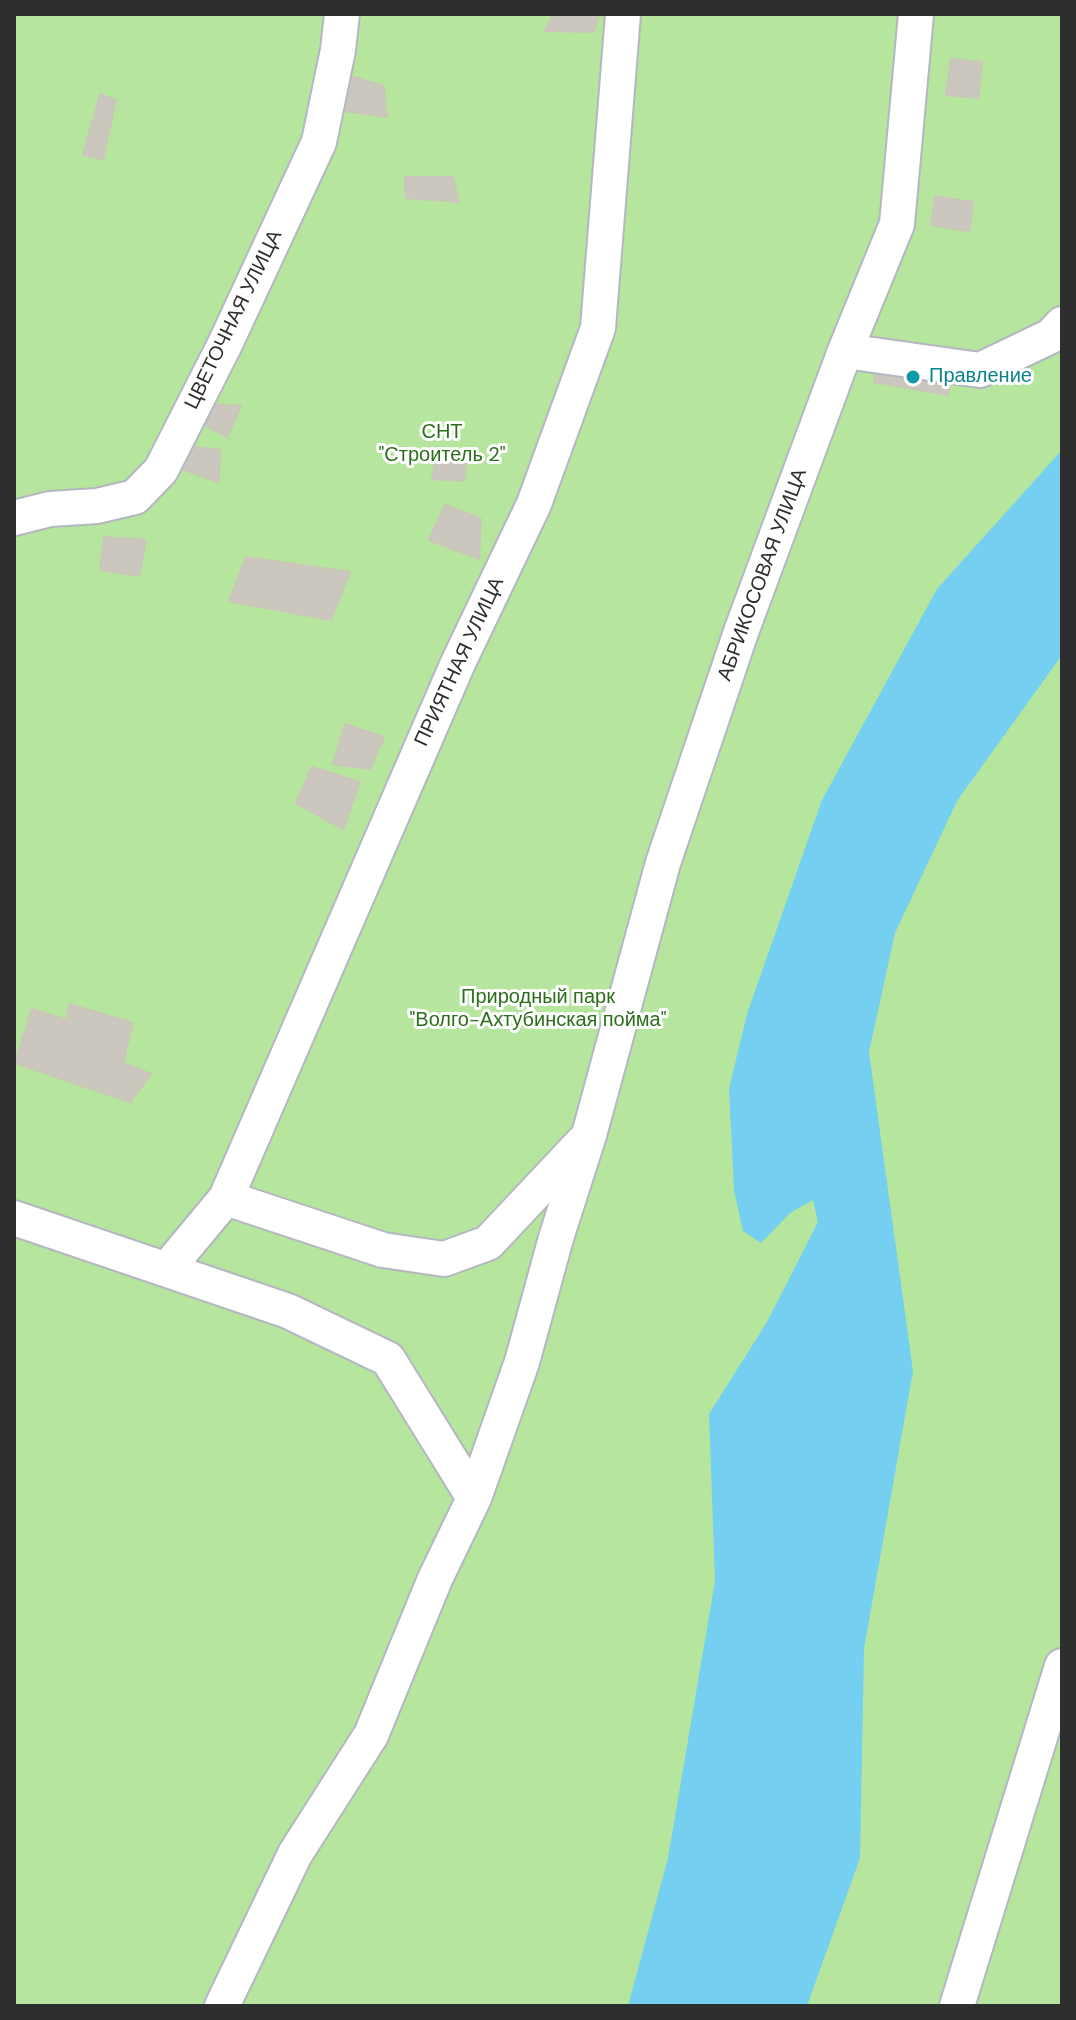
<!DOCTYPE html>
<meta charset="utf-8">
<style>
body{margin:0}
#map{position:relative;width:1076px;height:2020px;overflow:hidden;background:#efe9e1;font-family:"DM Sans",sans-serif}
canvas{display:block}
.frame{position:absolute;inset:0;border:16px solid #2e2e2e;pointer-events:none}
</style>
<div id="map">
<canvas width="1076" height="2020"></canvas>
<div class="frame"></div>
</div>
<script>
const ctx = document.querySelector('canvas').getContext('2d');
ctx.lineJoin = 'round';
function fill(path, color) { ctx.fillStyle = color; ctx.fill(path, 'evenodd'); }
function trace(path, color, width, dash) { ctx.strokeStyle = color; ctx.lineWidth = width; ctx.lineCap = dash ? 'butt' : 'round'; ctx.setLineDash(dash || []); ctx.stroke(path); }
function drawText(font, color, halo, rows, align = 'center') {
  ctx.font = font + ' "DM Sans",sans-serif'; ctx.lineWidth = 6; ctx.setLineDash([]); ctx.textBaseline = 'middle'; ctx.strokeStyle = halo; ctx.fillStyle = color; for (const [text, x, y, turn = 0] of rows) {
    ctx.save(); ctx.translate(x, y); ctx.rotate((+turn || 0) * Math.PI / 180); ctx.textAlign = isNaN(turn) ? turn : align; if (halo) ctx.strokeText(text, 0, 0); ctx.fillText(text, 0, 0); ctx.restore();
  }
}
fill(new Path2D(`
 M14,14H1062V2006H14Z`), '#b6e59e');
fill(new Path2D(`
 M1062,450V655L957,801L895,933L869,1052L913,1371L864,1649L860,1858L807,2006H628L668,1858L715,1581L709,1414L767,1322L818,1222L813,1200L790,1213L761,1243L743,1231L734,1190L729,1089L747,1014L822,800L937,589Z`), '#75cff0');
const building = new Path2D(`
 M553,14H599L594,32L545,31Z
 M951,59L982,62L978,98L946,95Z
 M347,75L384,86L387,117L343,111Z
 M100,94L116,100L103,159L83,155Z
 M405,177H453L459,202L406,198Z
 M935,196L973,202L969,231L931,225Z
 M878,359L952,372L948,395L874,382Z
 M208,404L241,406L227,437L201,423Z
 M188,446L220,450L219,482L181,469Z
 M436,455L467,458L464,481L432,479Z
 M445,505L481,519L479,559L429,540Z
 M104,537L146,540L139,576L100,570Z
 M246,557L350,572L331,620L229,601Z
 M345,724L384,737L370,769L333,764Z
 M312,767L360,782L343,829L296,803Z
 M69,1004L133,1023L123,1063L151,1074L130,1102L15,1063L32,1009L67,1020Z`);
fill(building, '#cbc7bf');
trace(building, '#cbc5ba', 2);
const street = new Path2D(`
 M845,351L980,370L1051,336L1062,324
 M14,518L50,509L97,506L135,497L161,470L225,344L319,142L338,50L342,14
 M226,1198L383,1250L444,1259L488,1243L583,1142
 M14,1218L288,1311L388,1359L474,1498
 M167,1269L226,1198L458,663L534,504L598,328L623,14
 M222,2006L295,1854L371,1735L435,1579L474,1498L522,1362L556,1238L589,1135L663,863L741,632L845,351L897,224L916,14
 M957,2006L1062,1666`);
trace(street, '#b4b7c1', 38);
trace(street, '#fff', 34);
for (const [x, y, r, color] of [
 [913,377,8,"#0f9aa8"]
]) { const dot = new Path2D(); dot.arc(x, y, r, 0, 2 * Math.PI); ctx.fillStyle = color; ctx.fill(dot); trace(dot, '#fff', 3); }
drawText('20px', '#2e2e2e', '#fff', [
 ["ЦВЕТОЧНАЯ УЛИЦА",234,320,-64],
 ["АБРИКОСОВАЯ УЛИЦА",763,575,-70],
 ["ПРИЯТНАЯ УЛИЦА",460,662,-65]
]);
drawText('20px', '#0d838f', '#fff', [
 ["Правление",929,377]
], 'left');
drawText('20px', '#2c6e1b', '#fff', [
 ["СНТ",442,433],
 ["\"Строитель 2\"",442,456],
 ["Природный парк",538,998],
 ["\"Волго-Ахтубинская пойма\"",538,1021]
]);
</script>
